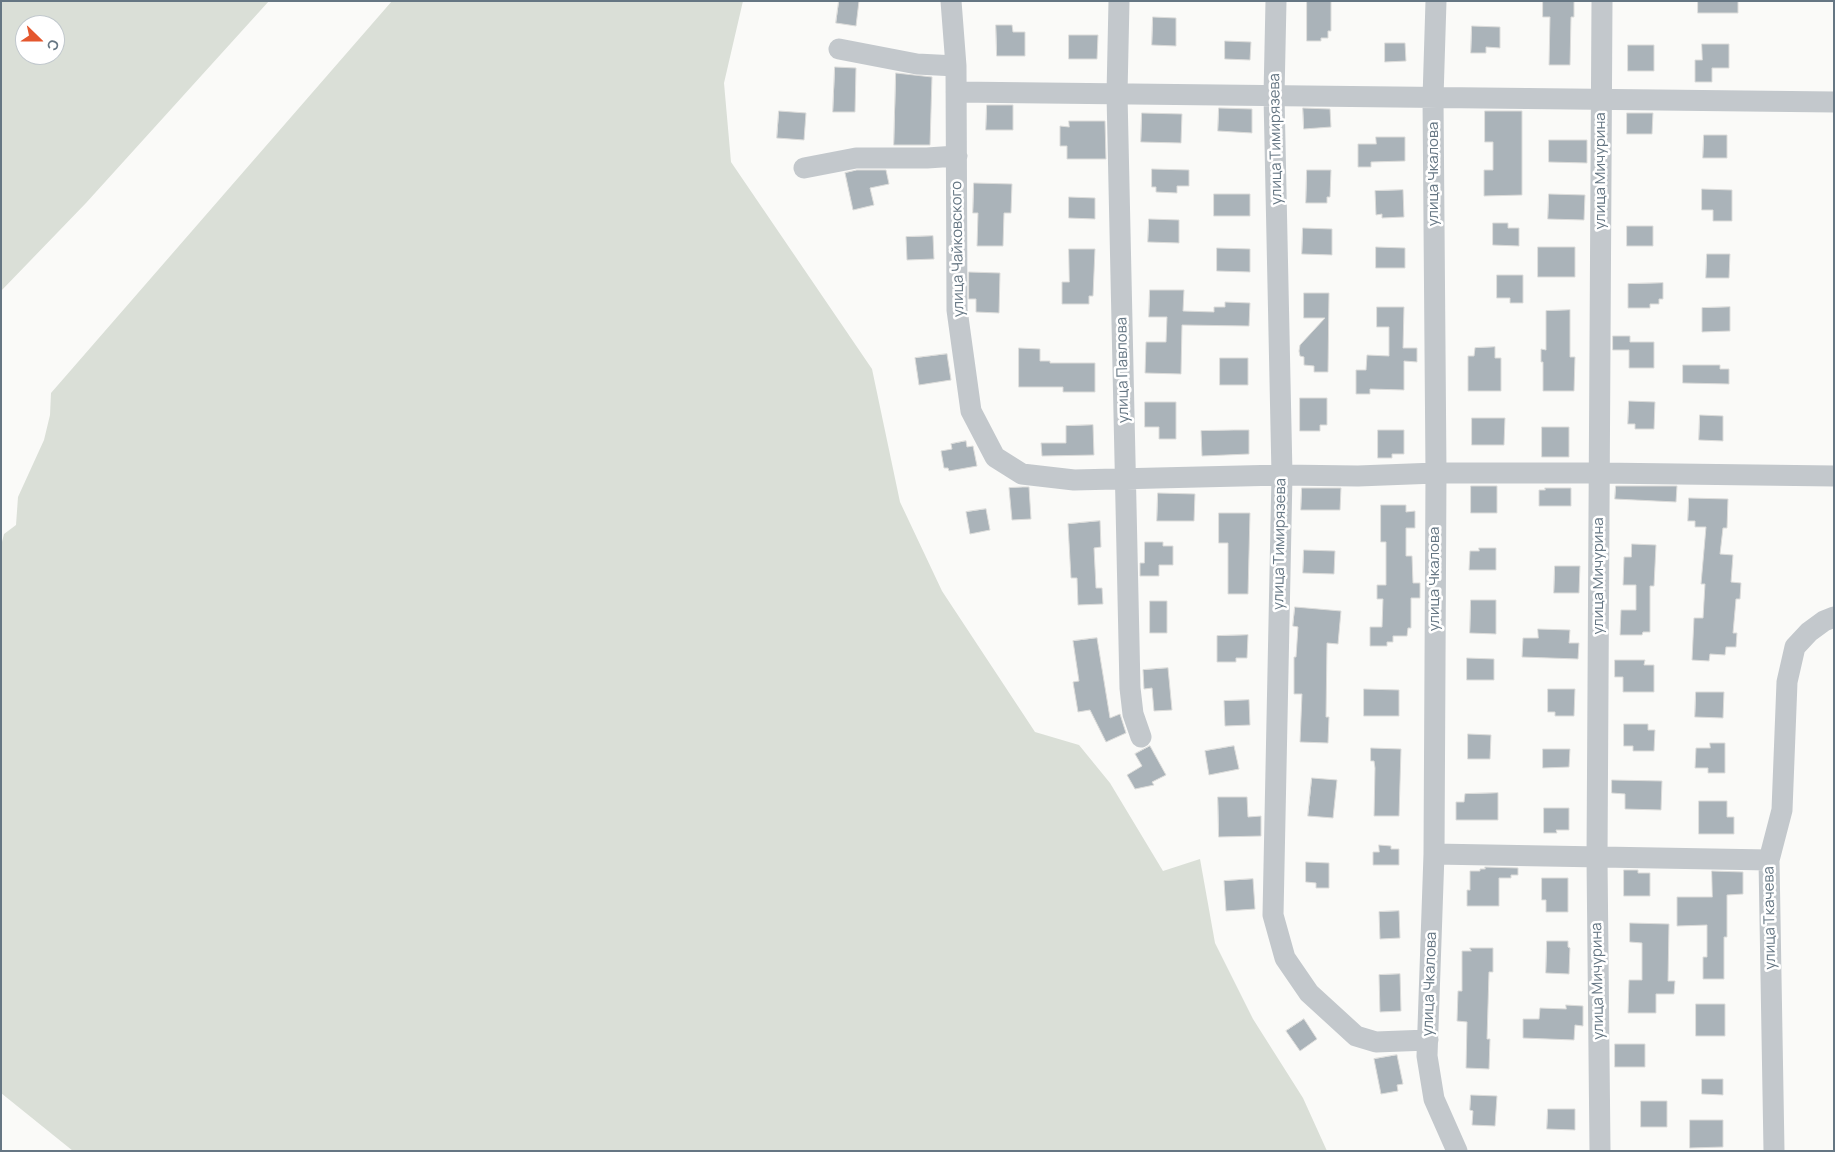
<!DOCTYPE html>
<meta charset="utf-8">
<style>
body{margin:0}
#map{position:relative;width:1835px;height:1152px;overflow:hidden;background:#fafaf8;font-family:Manrope,sans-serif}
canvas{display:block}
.frame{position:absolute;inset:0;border:2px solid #657683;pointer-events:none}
.north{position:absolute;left:15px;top:15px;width:50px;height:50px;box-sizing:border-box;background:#fff;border:1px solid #c1c8cd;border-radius:50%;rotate:112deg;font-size:14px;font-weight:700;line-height:20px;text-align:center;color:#657683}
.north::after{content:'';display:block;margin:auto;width:18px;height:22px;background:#e4572e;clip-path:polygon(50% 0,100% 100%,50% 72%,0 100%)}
</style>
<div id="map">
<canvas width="1835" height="1152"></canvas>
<div class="frame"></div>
<div class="north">С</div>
</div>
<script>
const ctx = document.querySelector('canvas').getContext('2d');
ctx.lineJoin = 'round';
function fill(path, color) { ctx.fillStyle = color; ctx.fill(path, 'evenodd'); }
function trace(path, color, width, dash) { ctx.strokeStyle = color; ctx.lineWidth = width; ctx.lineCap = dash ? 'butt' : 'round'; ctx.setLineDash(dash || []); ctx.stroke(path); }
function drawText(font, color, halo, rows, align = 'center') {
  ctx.font = font + ' Manrope,sans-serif'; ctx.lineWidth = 5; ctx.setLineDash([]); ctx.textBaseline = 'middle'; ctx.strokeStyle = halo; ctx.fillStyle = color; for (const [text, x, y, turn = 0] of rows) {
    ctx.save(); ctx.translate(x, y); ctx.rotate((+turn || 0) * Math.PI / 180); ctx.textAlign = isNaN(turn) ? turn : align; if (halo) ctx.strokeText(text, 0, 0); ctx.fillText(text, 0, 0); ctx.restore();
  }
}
fill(new Path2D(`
 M1,1H269L86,203L1,291ZM25,25H55V55H25Z
 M392,1H743L724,83L731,162L872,369L900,502L942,591L1035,732L1079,745L1110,783L1163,871L1200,859L1215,943L1253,1019L1303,1098L1327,1151H73L1,1093V546L4,534L16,525L18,497L44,440L50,415L51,393Z`), '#dadfd7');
const building = new Path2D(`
 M839,1H859L856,26L836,23Z
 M1307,1H1331V31H1328V38H1321V41H1307Z
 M1543,1H1574V17H1571L1570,65H1549L1550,17H1543Z
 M1698,1H1738V13H1698Z
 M1153,17L1176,18V46L1152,45Z
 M996,25H1012L1013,32H1025V56H997Z
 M1472,26L1500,27V48L1486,47V53H1471Z
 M1069,35H1098L1097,59H1069Z
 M1225,41L1251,42L1250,60L1225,59Z
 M1385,43H1405L1406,61L1385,62Z
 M1702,44H1729V68H1712V82H1695V60H1702Z
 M1628,45H1654V71H1628Z
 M835,67L856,68L855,112H833Z
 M896,73L932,77L930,145H894Z
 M987,105H1013V130H986Z
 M1219,108L1252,109V133L1218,131Z
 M1303,108L1330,109L1331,127L1304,129Z
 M779,111L806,113L804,140L777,138Z
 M1485,111H1522V195L1484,196V170H1493V142H1485Z
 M1142,113L1182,114L1181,143L1141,142Z
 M1627,113H1653L1652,134H1627Z
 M1069,121H1105L1106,159H1067V146H1060V126L1069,127Z
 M1704,135H1727V158H1703Z
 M1376,137H1405V161L1371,162V167H1358V144H1376Z
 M1549,140H1587V163L1549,162Z
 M1152,169L1189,170V186H1177V193L1156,192V187H1152Z
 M857,170H886L889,184L870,188L874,205L853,210L845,173Z
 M1307,170H1331L1330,197H1327V203H1306Z
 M974,183L1012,184L1011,213H1004L1003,246H977L978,213H973Z
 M1702,189L1732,190V221H1713V210H1702Z
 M1403,190L1404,217L1382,218V214L1376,215L1375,191Z
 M1214,194H1250V216H1214Z
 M1549,194L1585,195L1584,220L1548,219Z
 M1069,197L1095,198V219L1069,218Z
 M1149,219L1179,220V243L1148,242Z
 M1493,223H1508V228H1519V246L1493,245Z
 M1627,226H1653V246H1627Z
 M1303,228L1332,229V255L1302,254Z
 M933,236L934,259L907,260L906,237Z
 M1376,247L1405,248V268H1376Z
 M1538,247H1575V277H1538Z
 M1217,248L1250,249V272L1217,271Z
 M1069,249H1095L1093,296H1089V304H1062V282H1069Z
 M1707,254H1730L1729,278H1706Z
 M969,272L1000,273L999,313L976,312V299H969Z
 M1497,275H1523V303H1510V298H1497Z
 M1663,283V299H1659V304H1650V308H1628V284Z
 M1150,290H1184L1183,311L1214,312V307H1225V302L1250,303L1249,326L1182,325L1181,374L1145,373L1146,342H1166L1167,317H1149Z
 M1304,293H1329L1328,372H1314V366L1304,365V357L1300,356L1299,351L1300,345L1325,318H1304Z
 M1377,307H1404L1403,348H1417V362L1404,361V390L1370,389V394H1356V370H1366L1367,355L1389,356V327H1377Z
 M1730,307V331L1702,332V308Z
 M1570,310V357H1575L1574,391H1543V362H1541V349L1546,350V311Z
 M1613,336H1630V342H1654V368H1629V350H1613Z
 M1495,347V358H1501V391H1468V356H1474L1475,348Z
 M1019,348L1040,349V361H1050V363H1095V392H1063V387H1019Z
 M947,354L951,380L919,385L915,358Z
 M1220,358H1248V385H1220Z
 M1683,365H1720V369H1729V384L1683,383Z
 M1300,398H1327V425H1320V431H1300Z
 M1629,401L1655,402L1654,429H1635V424H1628Z
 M1145,402H1176V439H1159V427H1145Z
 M1700,415L1723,416V441L1699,440Z
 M1472,418H1505L1504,445H1472Z
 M1093,425L1094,455L1042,456L1041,443H1066V426Z
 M1542,427H1569V457H1542Z
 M1234,430H1249V454L1202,456L1201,431Z
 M1378,430H1404V454H1392V458H1378Z
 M966,441L967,447L973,446L977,466L949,471L948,468H944L941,451L952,449L951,444Z
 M1471,486H1497V513H1471Z
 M1616,486H1677L1676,502L1615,499Z
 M1023,487H1029L1031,519L1012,520L1009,488Z
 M1302,488H1341L1340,510H1301Z
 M1545,488H1571V506H1539V490H1545Z
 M1158,493L1195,494L1194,521H1157Z
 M1689,498L1728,499L1727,528H1723L1720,554L1733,555L1731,582L1741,583L1740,599H1736L1733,633H1737L1736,647H1726L1725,655L1710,654L1709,661L1692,660L1694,618H1703L1705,584H1701L1706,527H1695V521H1688Z
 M1381,505H1406V512L1415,511V528H1406V556H1412L1413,583H1420V598H1411V628H1408L1407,636H1393V642H1387V646H1370V627H1382L1383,599H1377V585H1386V542H1381Z
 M986,509L990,530L970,534L966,512Z
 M1219,513H1250L1248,594H1228V543H1219Z
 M1100,521L1101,547L1094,548L1096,588H1102L1103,604L1078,605L1077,578H1071L1068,524Z
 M1145,542H1163V546H1173V565H1159V576H1140V563H1144Z
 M1632,544L1656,545L1654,586H1650V632H1643L1642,635H1620L1621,610H1636V585H1623L1624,557H1631Z
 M1479,548H1496V570H1469L1470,551H1479Z
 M1304,550L1335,551L1334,574L1303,573Z
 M1555,566H1580L1579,593H1554Z
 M1471,600H1496V634L1470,633Z
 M1150,601H1167V633H1150Z
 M1295,607L1341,611L1338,644L1327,643L1326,717H1329L1328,743L1300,742L1302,694H1294V657H1296L1298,627L1293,626Z
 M1538,629L1570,630L1569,643H1579L1578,659L1522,657L1523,638H1538Z
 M1248,635L1247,658H1236V662H1217V636Z
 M1097,638L1110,718L1120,714L1126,733L1106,742L1090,710L1078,712L1073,682L1079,681L1073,641Z
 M1467,658L1494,659V680H1467Z
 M1615,660H1645L1644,665H1654V692H1623V677H1615Z
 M1168,668L1172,710L1154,711L1152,688L1144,689L1143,670Z
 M1364,689L1399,690V716H1364Z
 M1548,689H1575L1574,716H1555V712H1548Z
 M1696,692H1724L1723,718L1695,717Z
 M1249,700L1250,725L1225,726L1224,701Z
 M1624,724H1648V730H1655L1654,751H1633V746H1624Z
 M1468,734L1491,735L1490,759H1468Z
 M1710,743H1725V773H1708V768H1695L1696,748H1710Z
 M1150,746L1166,775L1152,782L1154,785L1135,789L1127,775L1142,766L1135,754Z
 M1234,746L1239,769L1209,775L1205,751Z
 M1371,748L1401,749L1399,816H1374L1375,768L1374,761H1371Z
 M1543,749H1570L1569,767L1543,768Z
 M1312,778L1337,780L1333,818L1308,816Z
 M1612,780L1662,781L1661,810L1625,809V794L1612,793Z
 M1498,793V820H1456V802H1464L1465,794Z
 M1218,797H1247L1248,817L1261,816V836L1219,837Z
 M1699,801H1727V817H1734V834H1699Z
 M1544,808H1569V830H1556L1557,833H1544Z
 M1379,845L1391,846V849H1399V865H1373V852H1379Z
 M1306,862L1329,863V888H1316V883L1306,882Z
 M1485,867L1518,868V875H1511V878H1499V906H1467V890H1470V871H1480V869H1485Z
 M1624,870H1638V873H1650V896H1624Z
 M1712,871L1743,872V894L1727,895V937H1724V979H1703V957H1707V925L1677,926V897H1712Z
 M1542,878H1568V912H1546V900H1542Z
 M1253,879L1255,909L1226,911L1224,881Z
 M1399,911L1400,938L1380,939L1379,912Z
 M1630,923L1669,924L1668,981H1675L1674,994H1656V1013H1628L1629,980H1642V943L1630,942Z
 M1547,941H1568V947L1570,948L1569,974L1546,973Z
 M1470,948H1493V972H1489L1487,1039H1490L1489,1069L1466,1068L1467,1022L1457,1021L1458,991H1462V951H1471Z
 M1400,974L1401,1011L1380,1012L1379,975Z
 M1696,1004H1725V1036H1696Z
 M1566,1005L1583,1006V1026L1575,1025L1574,1040L1523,1038V1019H1539L1540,1008L1566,1009Z
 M1304,1019L1317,1039L1300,1051L1286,1031Z
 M1615,1044H1645V1067H1615Z
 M1397,1055L1403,1084L1397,1085L1398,1091L1381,1094L1374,1059Z
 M1702,1079H1723V1095L1702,1094Z
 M1471,1095L1497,1096L1495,1126L1472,1125L1473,1111L1470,1110Z
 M1641,1101H1667V1127H1641Z
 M1548,1109H1575V1130L1547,1129Z
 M1690,1120H1723V1147L1690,1148Z`);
fill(building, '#aab3b9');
trace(building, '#dcdcda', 1);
trace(new Path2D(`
 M951,1L956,66L957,310L971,411L995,457L1022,474L1074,480L1282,475L1358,476L1436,473H1600L1834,476
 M1119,1L1117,94L1130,688L1133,714L1141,737
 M1276,1L1274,96L1282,475L1273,915L1285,958L1309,993L1356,1036L1376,1042L1428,1040
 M1436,1L1433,98L1436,473L1434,854L1427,1056L1434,1099L1457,1151
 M839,49L917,64L956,66
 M956,92L1834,102
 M804,168L856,158H927L957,156
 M1434,854L1769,860
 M1600,1151L1597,858L1602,1
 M1774,1151L1769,860L1782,810L1787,682L1795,647L1809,632L1824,621L1834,617`), '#c3c8cc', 21);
drawText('15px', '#657683', '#fff', [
 ["улица Тимирязева",1276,139,-91],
 ["улица Мичурина",1601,171,-90],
 ["улица Чкалова",1434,174,-90],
 ["улица Чайковского",958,249,-91],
 ["улица Павлова",1123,370,-91],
 ["улица Тимирязева",1280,544,-89],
 ["улица Мичурина",1599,576,-90],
 ["улица Чкалова",1435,579,-90],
 ["улица Ткачева",1770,918,-91],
 ["улица Мичурина",1598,981,-91],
 ["улица Чкалова",1430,984,-88]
]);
</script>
